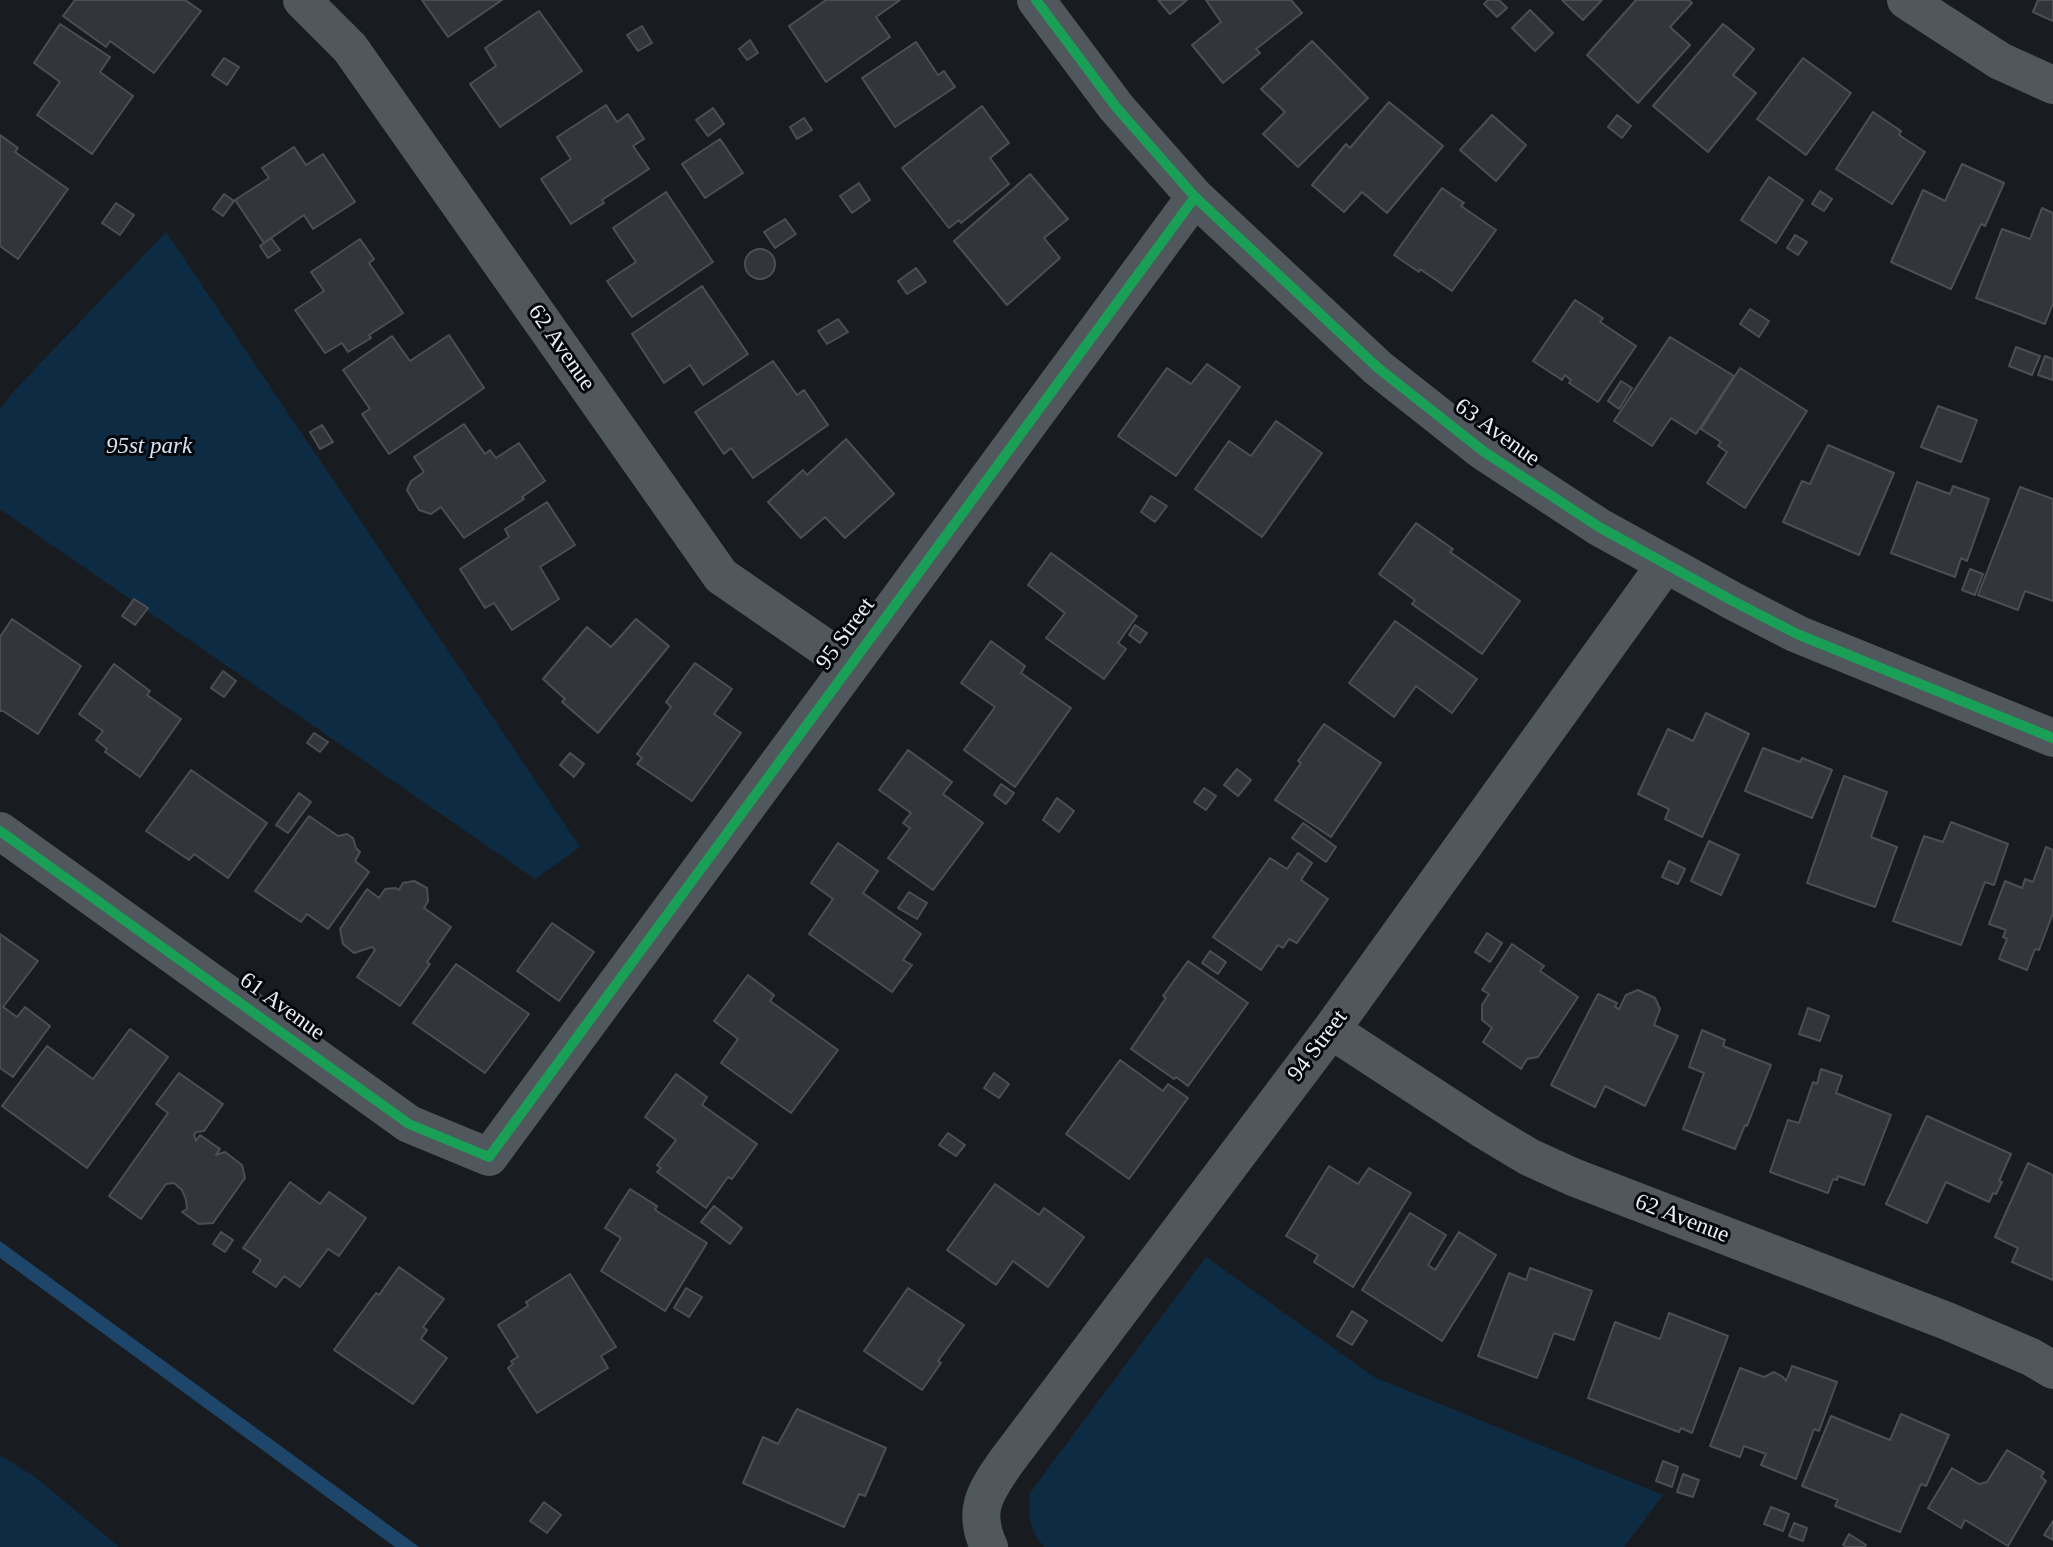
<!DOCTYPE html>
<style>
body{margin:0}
canvas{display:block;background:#181c21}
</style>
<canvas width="2053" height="1547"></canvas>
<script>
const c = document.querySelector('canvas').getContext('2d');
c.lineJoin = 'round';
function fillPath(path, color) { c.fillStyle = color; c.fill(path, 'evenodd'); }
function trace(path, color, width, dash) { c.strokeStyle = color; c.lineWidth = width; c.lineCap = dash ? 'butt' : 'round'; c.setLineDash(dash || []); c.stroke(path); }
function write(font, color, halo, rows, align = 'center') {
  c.font = font + ' Georgia,serif'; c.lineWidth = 6; c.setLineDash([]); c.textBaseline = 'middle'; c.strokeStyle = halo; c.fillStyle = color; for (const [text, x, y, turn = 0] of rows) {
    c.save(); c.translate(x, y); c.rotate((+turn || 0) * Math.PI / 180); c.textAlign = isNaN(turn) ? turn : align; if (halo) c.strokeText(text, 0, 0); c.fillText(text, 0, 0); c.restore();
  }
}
fillPath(new Path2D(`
 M166 232 580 847 535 879 0 509V409L15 390Z
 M1206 1257 1374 1377 1663 1495 1624 1547H1045C1029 1532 1028 1513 1030 1493Z
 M0 1455 35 1477 119 1547H0Z`), '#0e2b44');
fillPath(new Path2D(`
 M0 1241 419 1547H395L0 1258Z`), '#1e466b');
const building = new Path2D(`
 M75 0H185L201 11 154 73 110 41 106 47 63 16Z
 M422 0H502L448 37Z
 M826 0H900L876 17 890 37 826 82 789 26Z
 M1158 0H1187L1170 14Z
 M1206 0H1291L1302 13 1256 49 1260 53 1223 83 1192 45 1221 22Z
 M1488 0H1499L1507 8 1497 17 1484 4Z
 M1562 0H1602L1583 20Z
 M1636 0H1689L1692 3 1670 27 1690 45 1638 103 1587 55Z
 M2038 0H2053V21L2033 12Z
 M1530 10 1553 33 1535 51 1512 28Z
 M539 11 582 71 500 127 470 84 496 66 485 48Z
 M60 24 110 57 100 72 133 96 92 154 37 115 60 82 34 63Z
 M1723 24 1754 49 1733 75 1756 93 1708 152 1653 106Z
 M642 26 652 43 638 51 627 35Z
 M750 40 758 53 747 60 739 49Z
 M1312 41 1368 98 1298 167 1263 134 1285 112 1261 89Z
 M916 42 938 75 944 71 955 87 895 127 862 78Z
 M224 58 239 67 227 85 212 75Z
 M1803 58 1851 93 1806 155 1757 119Z
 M1389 102 1443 146 1387 213 1362 192 1344 212 1312 185 1346 144 1350 148Z
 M606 105 617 122 628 114 644 139 633 146 649 169 602 200 604 203 571 224 541 179 571 159 557 137Z
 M982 106 1009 143 990 158 1009 184 961 223 959 220 949 228 902 168Z
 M713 108 724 124 708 136 696 120Z
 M1873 112 1901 131 1899 135 1925 152 1892 204 1836 169Z
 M1492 115 1526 145 1496 181 1460 150Z
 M1617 115 1631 126 1622 138 1608 127Z
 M804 118 812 130 797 139 790 127Z
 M0 135 18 148 15 152 68 189 18 259 0 246Z
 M720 139 743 173 705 198 682 164Z
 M294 147 306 165 323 154 355 202 313 229 304 215 264 243 235 200 269 178 262 168Z
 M1962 164 2004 183 1985 226 1981 224 1951 289 1891 262 1923 190 1945 201Z
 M1030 174 1068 219 1044 238 1060 258 1007 305 954 241Z
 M1769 177 1803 200 1776 243 1741 220Z
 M859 183 870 200 852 213 840 196Z
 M1442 188 1464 203 1461 206 1496 230 1452 291 1420 269 1419 272 1394 255Z
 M1820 191 1832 199 1824 211 1812 204Z
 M666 192 713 262 632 317 607 281 636 262 613 228Z
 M224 194 234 201 223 216 213 209Z
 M116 203 134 215 120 235 102 223Z
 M2042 208 2053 213V303L2045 324 1976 298 2002 229 2030 239Z
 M785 219 796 234 775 248 764 232Z
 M1795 235 1807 242 1798 255 1787 248Z
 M271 238 280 250 268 258 260 246Z
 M360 239 374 259 369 263 403 313 369 335 371 338 348 352 342 343 325 353 295 310 324 291 311 272Z
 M745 264a15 15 0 1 1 30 0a15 15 0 1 1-30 0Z
 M916 268 926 282 907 294 898 281Z
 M702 286 748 354 703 385 690 365 664 383 632 334Z
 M1575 300 1603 318 1600 322 1636 346 1598 402 1569 383 1571 380 1565 375 1562 380 1533 361Z
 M1750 309 1769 321 1759 337 1740 324Z
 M838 319 848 332 827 344 818 331Z
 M449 335 484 388 389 454 362 414 370 409 343 370 392 336 410 361Z
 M1670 337 1734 376 1696 434 1671 418 1652 446 1614 421Z
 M2016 347 2040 356 2032 375 2009 366Z
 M2045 356 2053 359V380L2038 375Z
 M773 361 797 395 804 390 828 425 753 478 731 448 724 454 695 412Z
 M1207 364 1240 387 1176 476 1118 436 1167 368 1191 384Z
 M1740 368 1807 411 1745 508 1707 483 1727 452 1718 446 1721 442 1701 429Z
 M1621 381 1632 388 1619 409 1608 401Z
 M1938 406 1977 420 1961 462 1921 447Z
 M1276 421 1322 453 1262 537 1195 489 1229 441 1251 456Z
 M464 424 485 454 490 450 496 458 519 443 545 481 522 497 524 499 464 538 441 507 431 514 419 510 407 490 411 481 424 472 414 457Z
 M322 425 333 442 320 449 310 432Z
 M846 439 894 494 845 538 825 517 801 538 768 502 803 470 807 475Z
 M1828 445 1894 473 1859 555 1783 522 1802 481 1810 484Z
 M1917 482 1950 494 1953 486 1989 499 1967 561 1961 558 1955 577 1891 553Z
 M2020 487 2053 499V601L2025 591 2018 610 1978 595Z
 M1151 496 1167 506 1155 522 1141 512Z
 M547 502 575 545 540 567 559 599 512 630 494 603 485 608 460 569 509 537 505 529Z
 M1416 523 1453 549 1450 552 1520 601 1482 654 1412 604 1415 600 1379 574Z
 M1051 553 1137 616 1118 643 1126 649 1104 679 1046 638 1065 613 1028 585Z
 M1970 569 1983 574 1975 595 1962 590Z
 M134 599 148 608 135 625 122 616Z
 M12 619 81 666 38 734 3 711H0V637Z
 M636 619 669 646 598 733 562 702 565 699 543 679 587 627 611 647Z
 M1395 621 1477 679 1452 713 1416 686 1394 717 1349 683Z
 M1135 625 1147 633 1140 643 1129 635Z
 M991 641 1025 666 1021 673 1071 708 1015 787 964 750 995 707 961 683Z
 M695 663 732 689 714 714 741 733 692 801 637 764 642 758 637 754 671 707 666 702Z
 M114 664 150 691 147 695 181 719 140 777 105 752 107 749 96 740 103 731 79 714Z
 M223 671 236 681 224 697 211 688Z
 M1706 713 1749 734 1702 837 1665 819 1669 809 1638 794 1668 729 1693 741Z
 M1324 724 1381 763 1331 837 1275 800 1301 763 1298 761Z
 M314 733 328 742 320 752 307 743Z
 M1763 748 1800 762 1802 758 1832 770 1812 818 1745 791Z
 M908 750 952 782 943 794 983 823 933 890 888 858 910 828 903 823 911 813 879 790Z
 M570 753 584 764 574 777 560 765Z
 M1237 769 1251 780 1238 796 1224 785Z
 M191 770 267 823 228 878 194 854 189 860 146 831Z
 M1844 776 1887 792 1871 837 1897 847 1875 907 1807 883Z
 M1001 784 1014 793 1006 804 994 795Z
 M1204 788 1216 796 1206 810 1194 802Z
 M299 793 311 802 288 833 276 825Z
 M1057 798 1074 811 1059 832 1043 820Z
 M309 816 338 836 347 834 353 838 356 848 360 852 355 861 369 872 328 929 307 914 301 922 255 891Z
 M1951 822 2008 844 1994 885 1985 882 1961 945 1893 921 1924 836 1943 842Z
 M1303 823 1336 847 1326 862 1292 838Z
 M1709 841 1739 855 1721 895 1691 881Z
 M838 843 878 871 863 893 921 934 903 960 912 965 892 992 809 934 833 899 811 883Z
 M2046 847 2053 850V913L2039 950 2035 949 2027 970 1999 959 2007 939 2003 937 2006 930 1989 924 2005 881 2022 888 2025 879 2033 882Z
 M1298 853 1312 863 1301 880 1328 899 1297 943 1289 939 1283 948 1278 945 1261 970 1213 937 1270 858 1287 869Z
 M1669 861 1685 869 1678 884 1662 877Z
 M414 881 427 888 428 901 424 908 451 927 427 962 430 964 400 1006 357 977 375 950 372 947 354 953 343 944 340 929 367 889 379 898 385 889 396 888 399 890 403 883Z
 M909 892 927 903 917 919 898 908Z
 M552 923 594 952 559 1001 517 971Z
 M1487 933 1502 943 1490 962 1475 952Z
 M0 934 38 961 3 1007 17 1017 25 1007 50 1026 13 1077 0 1068Z
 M1512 944 1544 966 1540 971 1578 997 1538 1057 1527 1059 1521 1069 1483 1042 1492 1028 1482 1020V1005L1489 994 1482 990Z
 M1210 951 1226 962 1218 974 1202 963Z
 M1188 961 1248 1003 1188 1086 1176 1077 1174 1079 1131 1049 1166 998 1163 996Z
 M456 964 529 1014 485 1073 413 1023Z
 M748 975 774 995 770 1001 838 1050 791 1113 721 1063 738 1039 714 1021Z
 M1638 990 1655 998 1660 1009 1654 1025 1678 1036 1645 1106 1605 1086 1595 1107 1551 1085 1598 994 1617 1003 1615 1007 1619 1009 1626 995Z
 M1808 1008 1829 1016 1820 1041 1799 1034Z
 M130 1029 168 1057 87 1168 2 1106 47 1046 93 1079Z
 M1702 1030 1725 1040 1723 1046 1771 1065 1747 1126 1745 1125 1735 1149 1683 1129 1704 1073 1689 1067Z
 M1120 1060 1163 1091 1168 1084 1188 1098 1129 1179 1066 1134Z
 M1821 1069 1842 1076 1836 1093 1891 1115 1864 1185 1838 1176 1837 1180 1833 1179 1828 1193 1770 1172 1788 1120 1799 1123 1813 1082 1817 1084Z
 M179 1073 223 1104 204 1131 196 1132 194 1135 196 1141 200 1135 220 1149 216 1155 225 1152 242 1165 245 1178 213 1223 199 1224 182 1212 187 1209 186 1200 182 1190 174 1183 166 1184 141 1219 109 1196 168 1113 156 1104Z
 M994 1073 1009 1084 999 1098 984 1088Z
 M676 1074 707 1097 702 1105 757 1144 732 1179 728 1177 706 1208 657 1172 661 1168 657 1165 676 1140 645 1117Z
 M1927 1116 2011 1154 1999 1181 2002 1182 1996 1194 1993 1193 1989 1202 1946 1182 1927 1223 1886 1204Z
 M948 1133 965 1145 956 1156 939 1145Z
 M2028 1163 2053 1175V1280L2012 1262 2018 1248 1995 1237Z
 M1329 1166 1358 1184 1369 1168 1411 1193 1353 1287 1314 1262 1318 1255 1286 1236Z
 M290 1182 320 1204 329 1192 366 1218 339 1256 328 1249 300 1287 284 1276 276 1287 253 1272 261 1260 243 1248Z
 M995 1184 1039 1215 1044 1208 1084 1237 1048 1287 1013 1261 996 1285 947 1250Z
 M630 1189 657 1206 655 1210 707 1243 665 1311 601 1271 621 1238 605 1228Z
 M714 1206 742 1228 730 1244 701 1222Z
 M1410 1213 1446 1235 1428 1265 1435 1270 1459 1232 1496 1255 1442 1341 1362 1290Z
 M221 1232 233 1240 225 1252 213 1244Z
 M399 1267 444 1299 423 1327 427 1330 421 1339 447 1358 413 1404 334 1350 376 1293 379 1295Z
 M1530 1268 1592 1291 1574 1340 1554 1333 1537 1378 1478 1356 1509 1273 1526 1280Z
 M570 1274 616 1347 601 1356 608 1368 537 1413 508 1368 513 1364 511 1361 518 1357 498 1325 528 1306 526 1302Z
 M686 1288 702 1297 689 1317 674 1308Z
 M908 1288 964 1325 938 1361 941 1363 922 1390 864 1351Z
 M1352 1311 1367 1321 1352 1345 1337 1336Z
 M1669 1313 1728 1336 1692 1433 1681 1428 1679 1432 1588 1398 1615 1322 1660 1339Z
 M1792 1366 1837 1382 1819 1431 1814 1429 1796 1479 1761 1465 1766 1454 1744 1446 1740 1457 1710 1446 1740 1368 1764 1377 1774 1372 1783 1377 1786 1381Z
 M797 1409 886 1448 865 1496 859 1494 844 1527 743 1483 763 1437 778 1444Z
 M1901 1414 1949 1435 1926 1486 1921 1484 1900 1532 1835 1506 1838 1500 1802 1486 1831 1416 1890 1440Z
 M2007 1450 2044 1472 2041 1477 2046 1481 2008 1546 1965 1520 1961 1528 1928 1508 1952 1468 1979 1484 1987 1482Z
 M1663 1461 1678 1467 1672 1487 1656 1481Z
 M1683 1474 1699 1480 1693 1497 1677 1492Z
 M544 1502 561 1515 547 1533 530 1521Z
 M1771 1507 1789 1514 1783 1531 1764 1524Z
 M2053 1521V1540L2044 1535Z
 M1794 1523 1807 1528 1803 1541 1789 1536Z
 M1849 1534 1866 1545 1864 1547H1847L1843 1545Z`);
fillPath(building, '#323539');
trace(building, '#4b4f53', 2);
trace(new Path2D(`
 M302 0 350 48 721 576 850 665
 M1036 0 1116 107 1195 197 1378 368 1483 451 1599 527 1733 601 1797 634 2053 738
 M1906 0 2000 61 2053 85
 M0 831 409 1124 489 1157 1195 197
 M1331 1030 1484 1130 1529 1157 1573 1177 1947 1321 2031 1357 2053 1370
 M989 1547C972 1511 985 1492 1006 1462L1331 1030 1665 565`), '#50575d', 38);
trace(new Path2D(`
 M1036 0 1116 107 1195 197 1378 368 1483 451 1599 527 1733 601 1797 634 2053 738
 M0 831 409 1124 489 1157 1195 197`), '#1a9f57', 10);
write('23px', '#ebf1f7', '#04070a', [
 ["62 Avenue",561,348,55],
 ["63 Avenue",1497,433,36],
 ["95 Street",846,634,-54],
 ["61 Avenue",282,1007,36],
 ["94 Street",1318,1046,-53],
 ["62 Avenue",1682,1219,21]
]);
write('italic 23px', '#d7e4f2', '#04070a', [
 ["95st park",149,447]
]);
</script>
